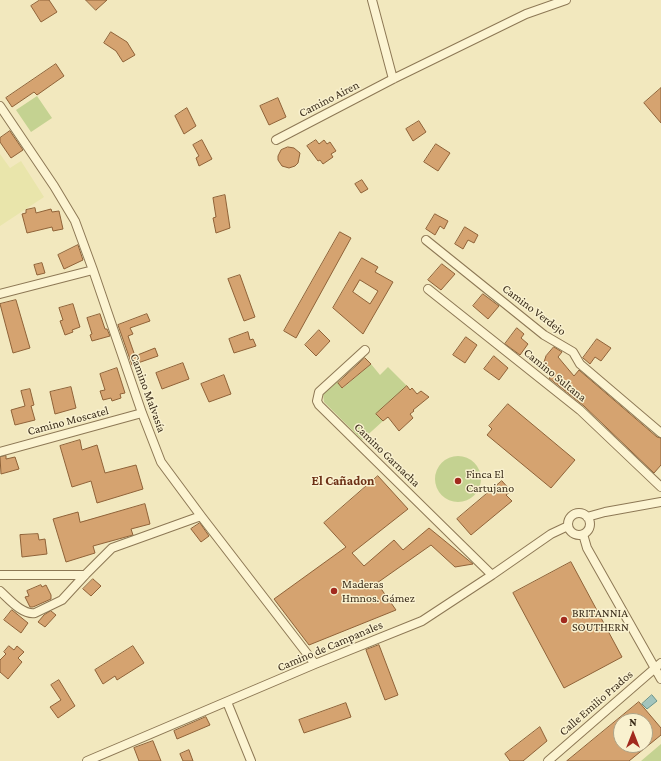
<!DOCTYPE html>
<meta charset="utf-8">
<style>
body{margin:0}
#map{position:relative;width:661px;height:761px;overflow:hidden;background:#f2e8be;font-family:"Crimson Pro",serif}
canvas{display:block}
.north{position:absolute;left:613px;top:713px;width:40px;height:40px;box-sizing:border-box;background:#f9f1cf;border:1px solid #ada387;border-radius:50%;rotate:0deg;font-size:11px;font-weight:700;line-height:16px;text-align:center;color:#3b2d1b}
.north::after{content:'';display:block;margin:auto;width:14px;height:18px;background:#a22a1e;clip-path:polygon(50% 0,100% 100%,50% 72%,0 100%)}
</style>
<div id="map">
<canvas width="661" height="761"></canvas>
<div class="north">N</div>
</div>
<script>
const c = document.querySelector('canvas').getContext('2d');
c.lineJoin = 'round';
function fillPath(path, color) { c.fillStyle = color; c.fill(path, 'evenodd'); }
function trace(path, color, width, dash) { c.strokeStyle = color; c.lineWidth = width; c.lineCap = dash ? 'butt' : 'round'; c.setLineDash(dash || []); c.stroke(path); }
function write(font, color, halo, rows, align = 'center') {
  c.font = font + ' "Crimson Pro",serif'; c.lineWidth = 3; c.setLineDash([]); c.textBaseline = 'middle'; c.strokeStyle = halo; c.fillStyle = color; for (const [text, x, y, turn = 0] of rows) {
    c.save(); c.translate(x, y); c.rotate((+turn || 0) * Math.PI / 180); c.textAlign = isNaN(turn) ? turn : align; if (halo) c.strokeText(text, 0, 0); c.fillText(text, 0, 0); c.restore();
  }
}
fillPath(new Path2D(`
 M0 154 10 168 21 161 44 197 0 226Z`), '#e9e5ab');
fillPath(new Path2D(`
 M37 96 52 118 31 132 16 110Z
 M371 364 380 375 388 367 407 386 376 414 383 421 362 440 324 402 323 394 337 381 343 388Z
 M435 479a23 23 0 1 1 46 0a23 23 0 1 1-46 0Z
 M661 744V761H641Z`), '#c4d291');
const water = new Path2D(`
 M652 695 657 701 647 709 642 704Z`);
fillPath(water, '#a2c4bd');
trace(water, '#68938c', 1);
const building = new Path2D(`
 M40 0H49L57 12 41 22 31 6Z
 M86 0H107L96 10Z
 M111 32 127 42 135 55 123 62 116 51 104 43Z
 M56 64 64 76 37 95 34 92 12 107 6 98Z
 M661 88V123L644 103Z
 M278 98 286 117 269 125 260 106Z
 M187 108 196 126 184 134 175 116Z
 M419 121 426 132 413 141 406 129Z
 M10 131 23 150 11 158 0 142V138Z
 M202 140 212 159 199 166 196 158 199 156 193 145Z
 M316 140 319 144 324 140 327 144 330 142 336 151 331 154 333 157 323 164 320 160 318 161 307 146Z
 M436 144 450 153 438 171 424 162Z
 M288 147 294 148 300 153 298 163 295 166 289 168 282 166 278 160V156L281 150Z
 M362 180 368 189 361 193 355 184Z
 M225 195 230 228 216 233 213 218 216 217 213 198Z
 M35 208 36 213 51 209 52 212 59 211 63 229 53 231 52 227 27 233 22 214 26 213V210Z
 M435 214 448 221 444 229 440 226 435 235 426 229Z
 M465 227 478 235 474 243 468 240 463 249 455 244Z
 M340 232 351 238 296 338 284 331Z
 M78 245 83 260 64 269 58 255Z
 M362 258 378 267 375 272 393 282 363 334 333 308ZM360 280 378 291 370 304 353 292Z
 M42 263 45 273 37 275 34 265Z
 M442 264 455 274 441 290 428 280Z
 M240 275 255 317 244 321 228 279Z
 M483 294 499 306 488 319 473 306Z
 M16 300 30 348 13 353 0 304Z
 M73 304 80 327 72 330 73 332 65 335 60 321 63 320 59 308Z
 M100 314 105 329H107L110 336 92 341 90 335 92 334 87 318Z
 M147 314 150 321 130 328 133 334 128 336 135 356 155 348 158 356 132 365 118 325Z
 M517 328 524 334 521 338 528 344 520 355 505 344Z
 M319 330 330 341 316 356 305 345Z
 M248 332 250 340 253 339 256 346 234 353 229 339Z
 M466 337 477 345 465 363 453 355Z
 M597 339 611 348 601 361 595 357 590 364 583 358Z
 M554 347 562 352 558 357 574 376 579 370 657 437 661 438V465L654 473 584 406 549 378 553 375 546 369 548 366 544 362 546 356Z
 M494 356 508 368 499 380 484 369Z
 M365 358 371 364 342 388 338 383Z
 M183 363 189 379 162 389 156 373Z
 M117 368 125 393 120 394 121 398 112 401 111 398 103 400 100 391 105 390 100 374Z
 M224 375 231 394 209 402 201 384Z
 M407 386 410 390 412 388 417 394 421 391 429 397 413 410 414 411 410 414 413 418 399 431 388 417 383 421 376 414Z
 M71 387 76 408 55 414 50 392Z
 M30 389 34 405 31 406 35 420 15 425 11 410 25 406 21 391Z
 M508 404 575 460 551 488 487 435 492 429 489 426Z
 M80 440 82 450 97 445 105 473 136 465 143 489 97 503 91 481 72 487 60 446Z
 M6 456V459L15 457 19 469 1 474 0 457Z
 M378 476 408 509 352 553 364 566 394 540 403 550 429 528 473 564 455 567 431 545 377 583 396 610 309 645 274 599 346 547 324 523Z
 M502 481 511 491 506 495 512 501 471 535 457 519Z
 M145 504 150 524 131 529 133 535 93 546 95 553 66 562 53 519 78 512 80 522Z
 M200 523 209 536 201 542 191 529Z
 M38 534 39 540 45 539 47 554 22 557 20 535Z
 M571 562 622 657 564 688 513 593Z
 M93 579 101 586 91 596 83 589Z
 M41 585 42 587 46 585 51 595V599L33 607H30L25 597 29 596 27 591Z
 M12 610 28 623 21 633 4 620Z
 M51 611 56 615 45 627 38 622 44 615Z
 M379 645 398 695 385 700 366 650Z
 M9 646 14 650 17 646 24 652 18 658 22 662 8 679 0 672V660L6 654 4 652Z
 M133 646 144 663 117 680 115 676 103 684 95 670Z
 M59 680 75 706 58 718 50 707 61 700 51 685Z
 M639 702 661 728V735L629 761H567ZM621 721H645V745H621Z
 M346 703 351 717 304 733 299 720Z
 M206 717 210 725 177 739 174 731Z
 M540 727 547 741 523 761H510L505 754Z
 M153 741 161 761H139L134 748Z
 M189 750 193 761H183L180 754Z`);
fillPath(building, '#d5a370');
trace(building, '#8f6238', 1);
const street = new Path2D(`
 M372 0 393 79
 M0 106 54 186 75 221 93 270 142 413 161 462 201 516 315 664
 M276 140 393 79 526 14 566 0
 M426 240 544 335 573 352 580 364 661 433
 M428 289 580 410 661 487
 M0 294 93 270
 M365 350 319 392 317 401 319 405 492 575
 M0 452 142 413
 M568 524a11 11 0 1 1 22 0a11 11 0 1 1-22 0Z
 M587 517 605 512 661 502
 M583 534 587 548 661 679
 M0 575H85
 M0 591C9 599 22 615 35 613L62 600 85 575 112 548 201 516
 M227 702 251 761
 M87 761 315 664 422 621 492 575 551 534 568 526
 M548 761 661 663`);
trace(street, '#8d7855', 10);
trace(street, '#fcf4d2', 8);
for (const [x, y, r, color] of [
 [458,481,4,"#a22a1e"],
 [334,591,4,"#a22a1e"],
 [564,620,4,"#a22a1e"]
]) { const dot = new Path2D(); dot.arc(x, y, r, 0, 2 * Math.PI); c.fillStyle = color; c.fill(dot); trace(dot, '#f9f1cf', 1.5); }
write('12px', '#3b2d1b', '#f9f1cf', [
 ["Camino Airen",329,99,-27],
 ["Camino Verdejo",534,310,37],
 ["Camino Sultana",555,375,39],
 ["Camino Malvasía",148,393,70],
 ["Camino Moscatel",68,421,-15],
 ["Camino Garnacha",387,455,44],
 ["Camino de Campanales",330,646,-23],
 ["Calle Emilio Prados",596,703,-41]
]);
write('12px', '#3b2d1b', '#f9f1cf', [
 ["Finca El",466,474],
 ["Cartujano",466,488],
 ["Maderas",342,584],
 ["Hmnos. Gámez",342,598],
 ["BRITANNIA",572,613],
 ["SOUTHERN",572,627]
], 'left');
write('bold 13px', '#6c3016', '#f9f1cf', [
 ["El Cañadon",343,481]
]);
</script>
